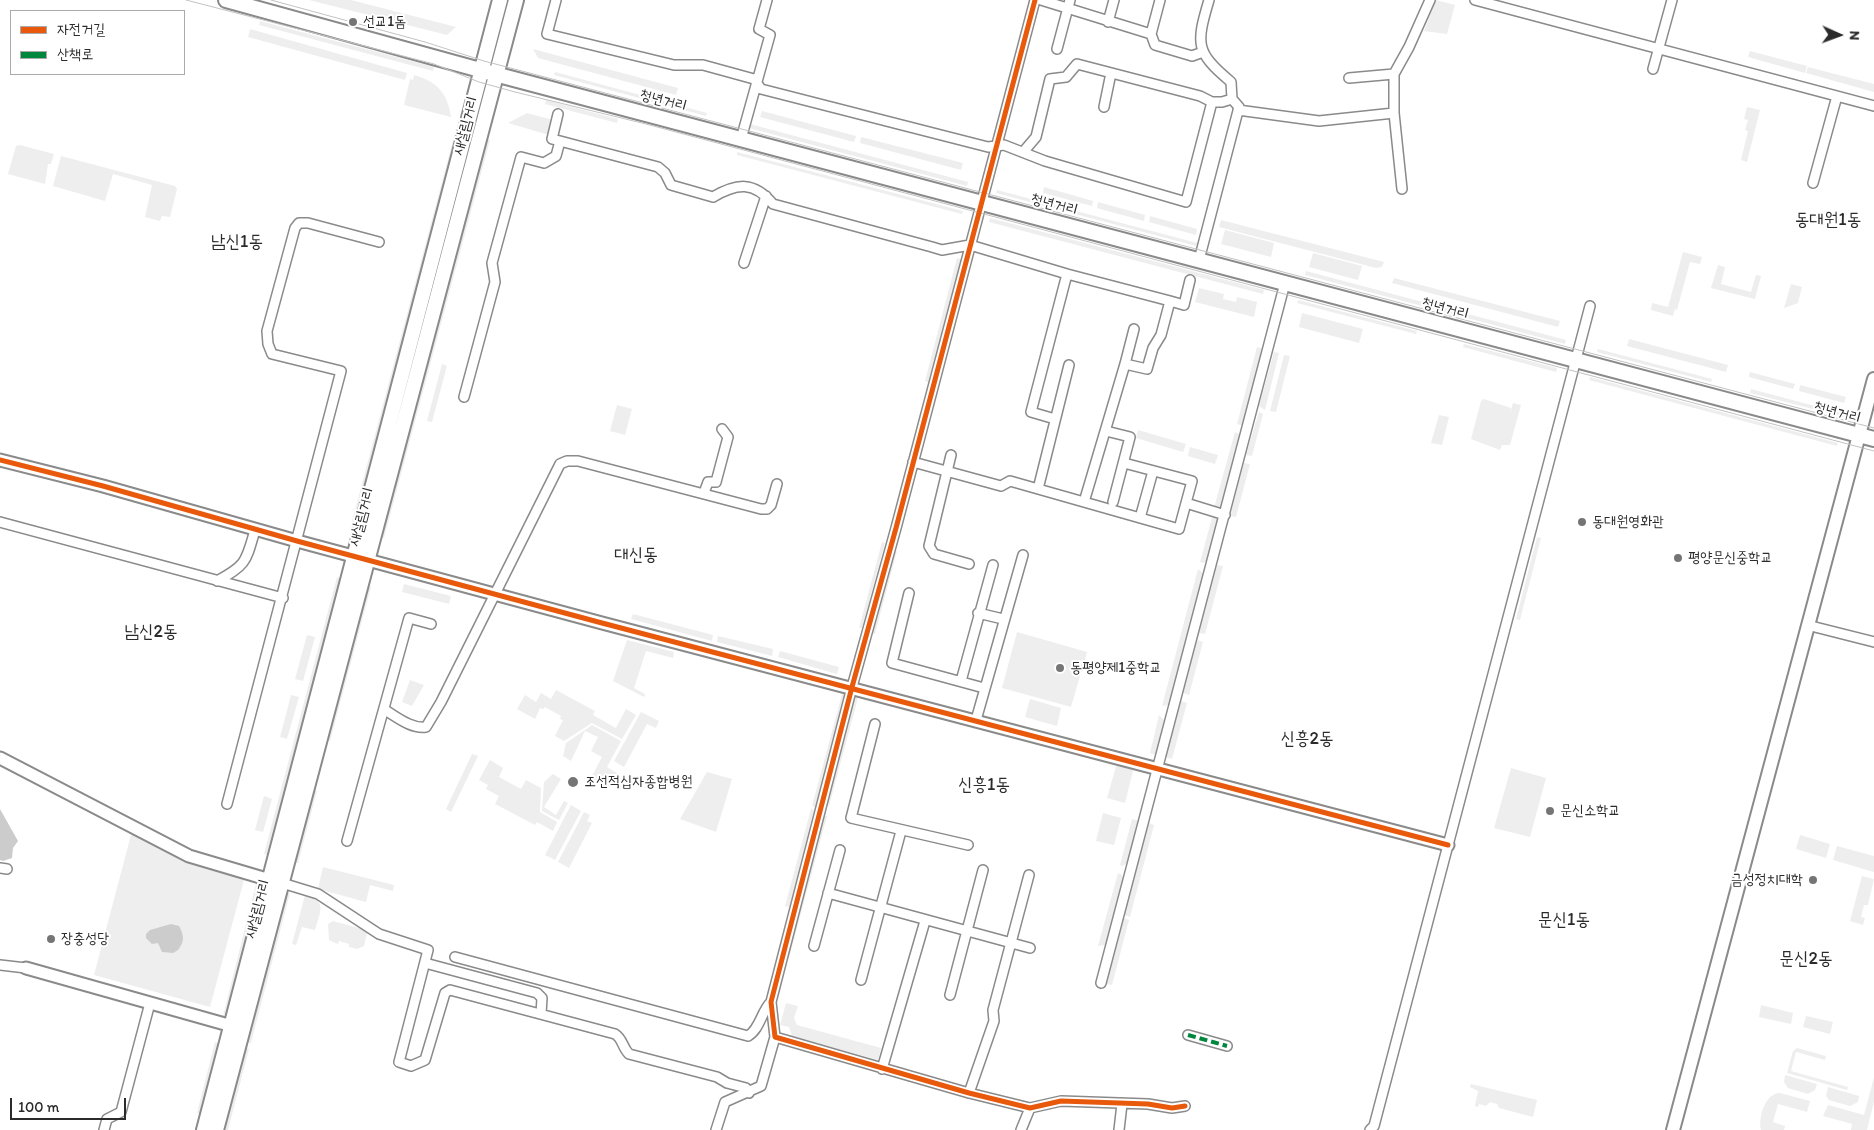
<!DOCTYPE html>
<meta charset="utf-8">
<style>
body{margin:0}
#map{position:relative;width:1874px;height:1130px;overflow:hidden;background:#fff;font-family:Itim,"Poor Story",sans-serif}
canvas{display:block}
.legend{position:absolute;left:10px;top:10px;width:175px;height:65px;box-sizing:border-box;background:#fff;border:1px solid #aaa;margin:0;padding:6px 9px;list-style:none;font-size:15px;color:#2b2b2b}
.legend li{display:flex;align-items:center;gap:10px;height:25px}
.legend b{width:25px;border:1px solid #aaa}
.north{position:absolute;left:1814px;top:10px;width:50px;height:50px;-webkit-text-stroke:4px #fff;paint-order:stroke;rotate:92deg;font-size:14px;font-weight:700;line-height:20px;text-align:center;color:#2b2b2b}
.north::after{content:'';display:block;margin:auto;width:18px;height:22px;background:#2b2b2b;clip-path:polygon(50% 0,100% 100%,50% 72%,0 100%)}
.scale{position:absolute;left:10px;top:1098px;width:116px;height:22px;box-sizing:border-box;border:2px solid #2b2b2b;border-top:0;padding-left:6px;font-size:15px;line-height:18px;white-space:nowrap;color:#2b2b2b;-webkit-text-stroke:4px #fff;paint-order:stroke}
</style>
<div id="map">
<canvas width="1874" height="1130"></canvas>
<ul class="legend">
<li><b style="height:6px;background:#e8590c"></b>자전거길</li>
<li><b style="height:6px;background:#00873e"></b>산책로</li>
</ul>
<div class="north">N</div>
<div class="scale">100 m</div>
</div>
<script>
const c = document.querySelector('canvas').getContext('2d');
c.lineJoin = 'round';
function fillPath(path, color) { c.fillStyle = color; c.fill(path, 'evenodd'); }
function trace(path, color, width, dash) { c.strokeStyle = color; c.lineWidth = width; c.lineCap = dash ? 'butt' : 'round'; c.setLineDash(dash || []); c.stroke(path); }
function write(font, color, halo, rows, align = 'center') {
  c.font = font + ' Itim,"Poor Story",sans-serif'; c.lineWidth = 4; c.setLineDash([]); c.textBaseline = 'middle'; c.strokeStyle = halo; c.fillStyle = color; for (const [text, x, y, turn = 0] of rows) {
    c.save(); c.translate(x, y); c.rotate((+turn || 0) * Math.PI / 180); c.textAlign = isNaN(turn) ? turn : align; if (halo) c.strokeText(text, 0, 0); c.fillText(text, 0, 0); c.restore();
  }
}
fillPath(new Path2D(`
 M309 0H351L456 27 447 35Z
 M1436 0 1455 5 1447 34 1424 31Z
 M260 21 434 67 433 71 259 25Z
 M250 29 407 73 405 80 248 37Z
 M533 49 678 88 676 95 538 58Z
 M1750 51 1807 66 1805 73 1748 57Z
 M1808 67 1874 84V92L1806 73Z
 M555 72 707 113 706 116 554 75Z
 M414 75C436 81 448 93 451 117L404 105 410 79 413 80Z
 M546 100 618 119 617 123 545 104Z
 M1747 107 1760 110 1747 162 1741 160 1748 131 1745 130 1748 120 1744 119Z
 M762 111 856 136 854 142 760 117Z
 M527 113 553 120 549 135 508 123Z
 M746 123 968 182 967 186 745 127Z
 M456 129 462 131 356 531 350 529Z
 M861 137 963 163 961 170 860 143Z
 M486 139 490 140 384 538 380 537Z
 M20 145 54 154 51 164H48L45 184 8 174 16 146Z
 M737 152 963 211 962 214 737 155Z
 M61 156 175 186 177 189 170 217 162 216 160 221 145 217 152 185 113 174 105 201 53 186Z
 M1044 187 1093 201 1092 206 1043 193Z
 M997 190 1197 243 1196 246 996 193Z
 M1098 202 1145 215 1144 221 1097 208Z
 M1150 216 1197 229 1196 235 1149 222Z
 M990 218 1264 290 1263 294 989 222Z
 M1221 220 1384 262 1382 267 1376 268 1219 227Z
 M1225 230 1274 243 1271 257 1221 244Z
 M1683 252 1702 257 1700 264 1690 262 1677 310 1675 309 1673 316 1651 310 1652 303 1668 307Z
 M1313 253 1362 266 1358 280 1309 267Z
 M957 258 961 259 928 382 925 381Z
 M1718 265 1725 267 1721 284 1751 292 1756 275 1761 276 1755 299 1711 288Z
 M1306 271 1566 340 1565 344 1305 275Z
 M1394 278 1560 321 1558 327 1392 283Z
 M1791 284 1802 287 1798 303 1784 308Z
 M1199 288 1224 294 1223 299 1236 302 1237 297 1257 302 1254 317 1195 302Z
 M1298 300 1417 331 1416 334 1297 303Z
 M1302 313 1363 329 1359 343 1299 327Z
 M1629 339 1728 365 1726 372 1627 346Z
 M1464 344 1557 368 1556 372 1463 347Z
 M1257 347 1263 349 1244 424 1241 425 1237 424Z
 M1598 349 1712 379 1711 382 1597 352Z
 M1274 352 1279 353 1265 410 1259 406Z
 M1284 355 1290 356 1276 412 1270 411Z
 M442 364 447 366 432 422 427 421Z
 M1750 372 1795 384 1793 389 1749 377Z
 M1590 377 1838 443 1837 446 1589 380Z
 M1800 385 1846 397 1844 403 1799 391Z
 M1751 389 1845 414 1844 417 1750 393Z
 M1484 399 1511 408 1509 416 1513 403 1521 405 1510 445H1502L1500 450 1471 439 1481 401Z
 M617 405 632 409 625 435 610 431Z
 M1259 412 1263 414 1252 456 1246 455Z
 M1439 415 1449 417 1442 445 1431 443Z
 M1138 430 1186 444 1183 452 1136 438Z
 M1235 432 1241 435 1221 510 1214 508Z
 M1190 447 1218 455 1215 464 1188 456Z
 M1244 463 1250 464 1236 517 1230 516Z
 M1213 514 1219 516 1208 560 1203 563 1200 562Z
 M1537 537 1541 538 1520 620 1516 619Z
 M882 542 885 543 862 628H859Z
 M894 550 897 551 875 634 872 633Z
 M1217 565 1223 566 1205 634 1199 633Z
 M1198 569 1204 574 1169 705 1162 706Z
 M337 577 343 579 270 856 264 854Z
 M404 584 451 596 449 604 402 592Z
 M367 585 371 587 330 741 326 739Z
 M633 614 713 635 712 641 631 619Z
 M1017 632 1087 652 1071 707 1002 688Z
 M307 635 315 637 303 681 295 679Z
 M718 636 773 649 772 656 717 642Z
 M627 640 674 652 673 658 646 651 634 688 645 694 644 697 613 681Z
 M1197 640 1203 642 1189 695 1183 693Z
 M780 651 839 667 837 674 778 657Z
 M410 680 424 685 412 706 402 702Z
 M556 690 595 711 593 715 616 728 626 709 636 715 622 739 592 723 564 741 555 736 563 720 560 719 561 716 545 707 543 709 540 708 535 719 517 709 525 695 536 702 541 693 551 699Z
 M842 694 845 695 815 807 812 806Z
 M291 695 299 697 287 739 280 737Z
 M855 697 858 698 829 806 827 805Z
 M1030 699 1061 708 1057 726 1025 717Z
 M1181 701 1187 703 1172 759 1166 757Z
 M641 712 659 721 656 728 647 724 624 767 614 761Z
 M1159 715 1165 721 1156 755 1150 753Z
 M592 725 621 741 607 767 617 773 609 788 591 778 602 757 591 751 598 737 585 731 571 761 563 756 566 743Z
 M472 754 478 756 451 812 446 809Z
 M490 760 503 768 499 777 521 789 526 780 541 788 540 812 557 822 553 831 537 822 535 825 495 804 499 796 486 789 488 785 479 780Z
 M1117 763 1134 767 1125 803 1107 798Z
 M1511 768 1546 778 1530 837 1494 828Z
 M707 772 732 779 716 832 680 819Z
 M553 774 561 779 544 807 556 815 564 801 568 803 559 820 542 811 544 782Z
 M313 789 317 791 298 863 293 862Z
 M264 796 272 799 263 832 255 830Z
 M571 805 581 811 555 860 545 855Z
 M811 809 814 810 789 907 785 906Z
 M584 812 590 815 587 821 592 823 569 868 558 862Z
 M1103 813 1121 818 1114 845 1096 841Z
 M824 816H827L789 958H786Z
 M1132 819 1139 821 1128 863 1122 866 1120 865Z
 M1149 823 1154 825 1130 917 1124 915Z
 M132 831 190 862 244 880 210 1007 94 975Z
 M1800 835 1830 844 1826 858 1796 849Z
 M1837 846 1874 856V872L1833 860Z
 M323 867 394 885 393 891 370 885 366 902 318 889Z
 M1118 873 1122 875 1123 880 1106 945 1098 946Z
 M1862 876 1874 879 1868 905H1864L1861 917 1865 918 1863 925 1850 921Z
 M256 884 262 886 228 1013 223 1016Z
 M289 893H290L251 1043 246 1042 285 895Z
 M305 895C328 901 320 912 315 930L302 927 296 945 292 944Z
 M1124 918 1129 920 1112 985 1106 984Z
 M333 921 366 930 367 933 364 946 357 949 349 947V944L339 941 338 944 329 940 328 924Z
 M786 1003 798 1006 794 1018 797 1025 881 1048 878 1060 792 1036 789 1027 780 1025Z
 M1761 1005 1793 1013 1791 1024 1759 1017Z
 M1806 1016 1833 1022 1830 1034 1803 1027Z
 M215 1042 220 1044 202 1114 197 1113Z
 M245 1048 249 1049 228 1130H223Z
 M1797 1048 1826 1056 1825 1060 1796 1052 1791 1071 1848 1087 1847 1090 1787 1073 1793 1051Z
 M1785 1075 1817 1084 1815 1090 1808 1094 1788 1088 1784 1082Z
 M1874 1077V1102L1867 1130H1851L1852 1124 1823 1116 1828 1105 1864 1115Z
 M1471 1084 1537 1100 1533 1117 1499 1108 1497 1104 1490 1102 1486 1106 1479 1104 1478 1107 1475 1106 1478 1091 1470 1087Z
 M1828 1087 1859 1096 1858 1102 1850 1106 1829 1100 1826 1096Z
 M1780 1093 1810 1101 1807 1112 1778 1104 1773 1122 1785 1126 1784 1130H1761C1758 1118 1765 1093 1780 1093Z`), '#eee');
fillPath(new Path2D(`
 M0 809 18 841 13 848 12 858 3 861 0 860Z
 M171 924 179 926C184 935 185 941 178 950L173 953 162 952 158 943 152 944 146 938V934L150 930Z`), '#ccc');
const minor = new Path2D(`
 M556 0 547 34 674 65H703L754 79 761 89 988 147 1004 145 1045 161 1186 202 1212 102 1200 96 1077 64 1066 77 1050 79 1036 137 1024 151
 M1035 0 896 528 852 687 771 1002 775 1037 969 1093 1030 1108 1061 1101 1148 1104 1172 1108 1185 1106
 M1041 0 1151 34
 M1160 0 1151 34 1155 45 1192 56 1203 52
 M1209 0C1196 44 1195 52 1231 82L1232 99 1222 102H1212
 M1475 0 1874 106
 M1108 22 1114 0
 M1057 49 1070 0
 M1653 69 1672 0
 M1394 74V113L1402 189
 M1349 78 1394 74 1409 47 1430 0
 M1104 107 1111 73
 M1238 110 1319 121 1394 113
 M558 114 552 139 560 141
 M741 139 770 35 759 29 767 0
 M1813 183 1837 96
 M1199 260 1239 107 1232 99
 M744 263 766 196
 M1067 274 1170 301
 M1125 364 1147 369 1153 348 1161 335 1170 301 1184 305 1190 280
 M464 397 495 282 492 263 521 157 544 163 556 156 560 141 658 167 665 173 671 185 713 197C737 183 754 181 773 204L932 247 942 250 970 245 1067 274 1031 412 1055 419
 M1106 431 1130 437 1113 502
 M951 455 929 546 934 554 969 564
 M913 462 1001 486 1010 481 1179 529 1186 503 1225 515
 M1124 463 1192 481 1186 503
 M1038 489 1069 365
 M704 493 708 482H716L728 437 722 429
 M1084 502 1125 364 1134 329
 M1140 518 1153 471
 M0 522 283 598
 M217 581C247 565 246 561 255 530
 M909 593 892 663 984 688
 M978 613 1003 619
 M1807 625 1874 642
 M961 681 993 565
 M385 710C397 717 411 729 426 727L441 702 560 464 567 461H578L761 509H767L771 505 777 484
 M976 720 1023 555
 M875 724 851 818 968 845
 M227 804 341 371 272 354 268 344 267 331 295 228 299 223H308L379 242
 M347 841 409 618 431 624
 M0 868 7 869
 M282 883 318 894 379 934 428 950 399 1062 411 1066 425 1060 445 993 450 990 615 1034C623 1039 622 1047 629 1054L717 1077 727 1083 746 1088 749 1093
 M828 893 1030 948
 M814 946 840 850
 M455 957 748 1036C760 1029 761 1012 771 1002
 M425 963 537 993 542 998 541 1014
 M0 965 26 968
 M861 980 901 831
 M1101 983 1285 283
 M950 995 983 870
 M1188 1035 1227 1046
 M882 1069 925 921
 M969 1093 994 1021 993 1010 1029 875
 M104 1130 107 1119 121 1112 150 1003
 M716 1130 725 1102 761 1086 775 1037
 M1021 1130 1030 1108
 M1119 1130 1122 1104
 M1370 1130 1374 1126 1590 306`);
const tertiary = new Path2D(`
 M0 460 103 486 297 541 602 623 1448 845
 M0 758 189 856 270 880
 M26 968 232 1026`);
const secondary = new Path2D(`
 M1673 1130 1874 379`);
const primary = new Path2D(`
 M226 0 491 73 1874 439
 M204 1130 500 0
 M216 1130 516 0`);
trace(minor, '#8a8a8a', 12);
trace(tertiary, '#8a8a8a', 15);
trace(secondary, '#8a8a8a', 16);
trace(primary, '#8a8a8a', 18);
trace(minor, '#fff', 9);
trace(tertiary, '#fff', 11);
trace(secondary, '#fff', 12);
trace(primary, '#fff', 14);
trace(new Path2D(`
 M186 0 434 64 479 82 515 92 646 124 1874 451
 M271 0 425 42 484 61 1874 428`), '#c2c2c2', 1);
trace(new Path2D(`
 M1188 1035 1227 1046`), '#00873e', 4, [8, 4]);
trace(new Path2D(`
 M1035 0 896 528 852 687 771 1002 775 1037 969 1093 1030 1108 1061 1101 1148 1104 1172 1108 1185 1106
 M0 460 103 486 297 541 602 623 1448 845`), '#e8590c', 5);
for (const [x, y, r, color] of [
 [353,22,5,"#757575"],
 [1582,522,5,"#757575"],
 [1678,558,5,"#757575"],
 [1060,668,5,"#757575"],
 [573,782,6,"#757575"],
 [1550,811,5,"#757575"],
 [1813,880,5,"#757575"],
 [51,939,5,"#757575"]
]) { const dot = new Path2D(); dot.arc(x, y, r, 0, 2 * Math.PI); c.fillStyle = color; c.fill(dot); trace(dot, '#fff', 2); }
write('15px', '#2b2b2b', '#fff', [
 ["선교1돔",363,22],
 ["동대원영화관",1592,522],
 ["평양문신중학교",1688,558],
 ["동평양제1중학교",1070,668],
 ["조선적십자종합병원",584,782],
 ["문신소학교",1560,811],
 ["금성정치대학",1803,880,"right"],
 ["장충성당",61,939]
], 'left');
write('15px', '#2b2b2b', '#fff', [
 ["청년거리",663,101,15],
 ["새살림거리",466,126,-75],
 ["청년거리",1054,205,15],
 ["청년거리",1445,309,15],
 ["청년거리",1837,413,15],
 ["새살림거리",362,517,-75],
 ["새살림거리",258,909,-75]
]);
write('18px', '#2b2b2b', '#fff', [
 ["동대원1동",1828,220],
 ["남신1동",237,242],
 ["대신동",636,555],
 ["남신2동",151,632],
 ["신흥2동",1307,739],
 ["신흥1동",984,785],
 ["문신1동",1564,920],
 ["문신2동",1806,959]
]);
</script>
